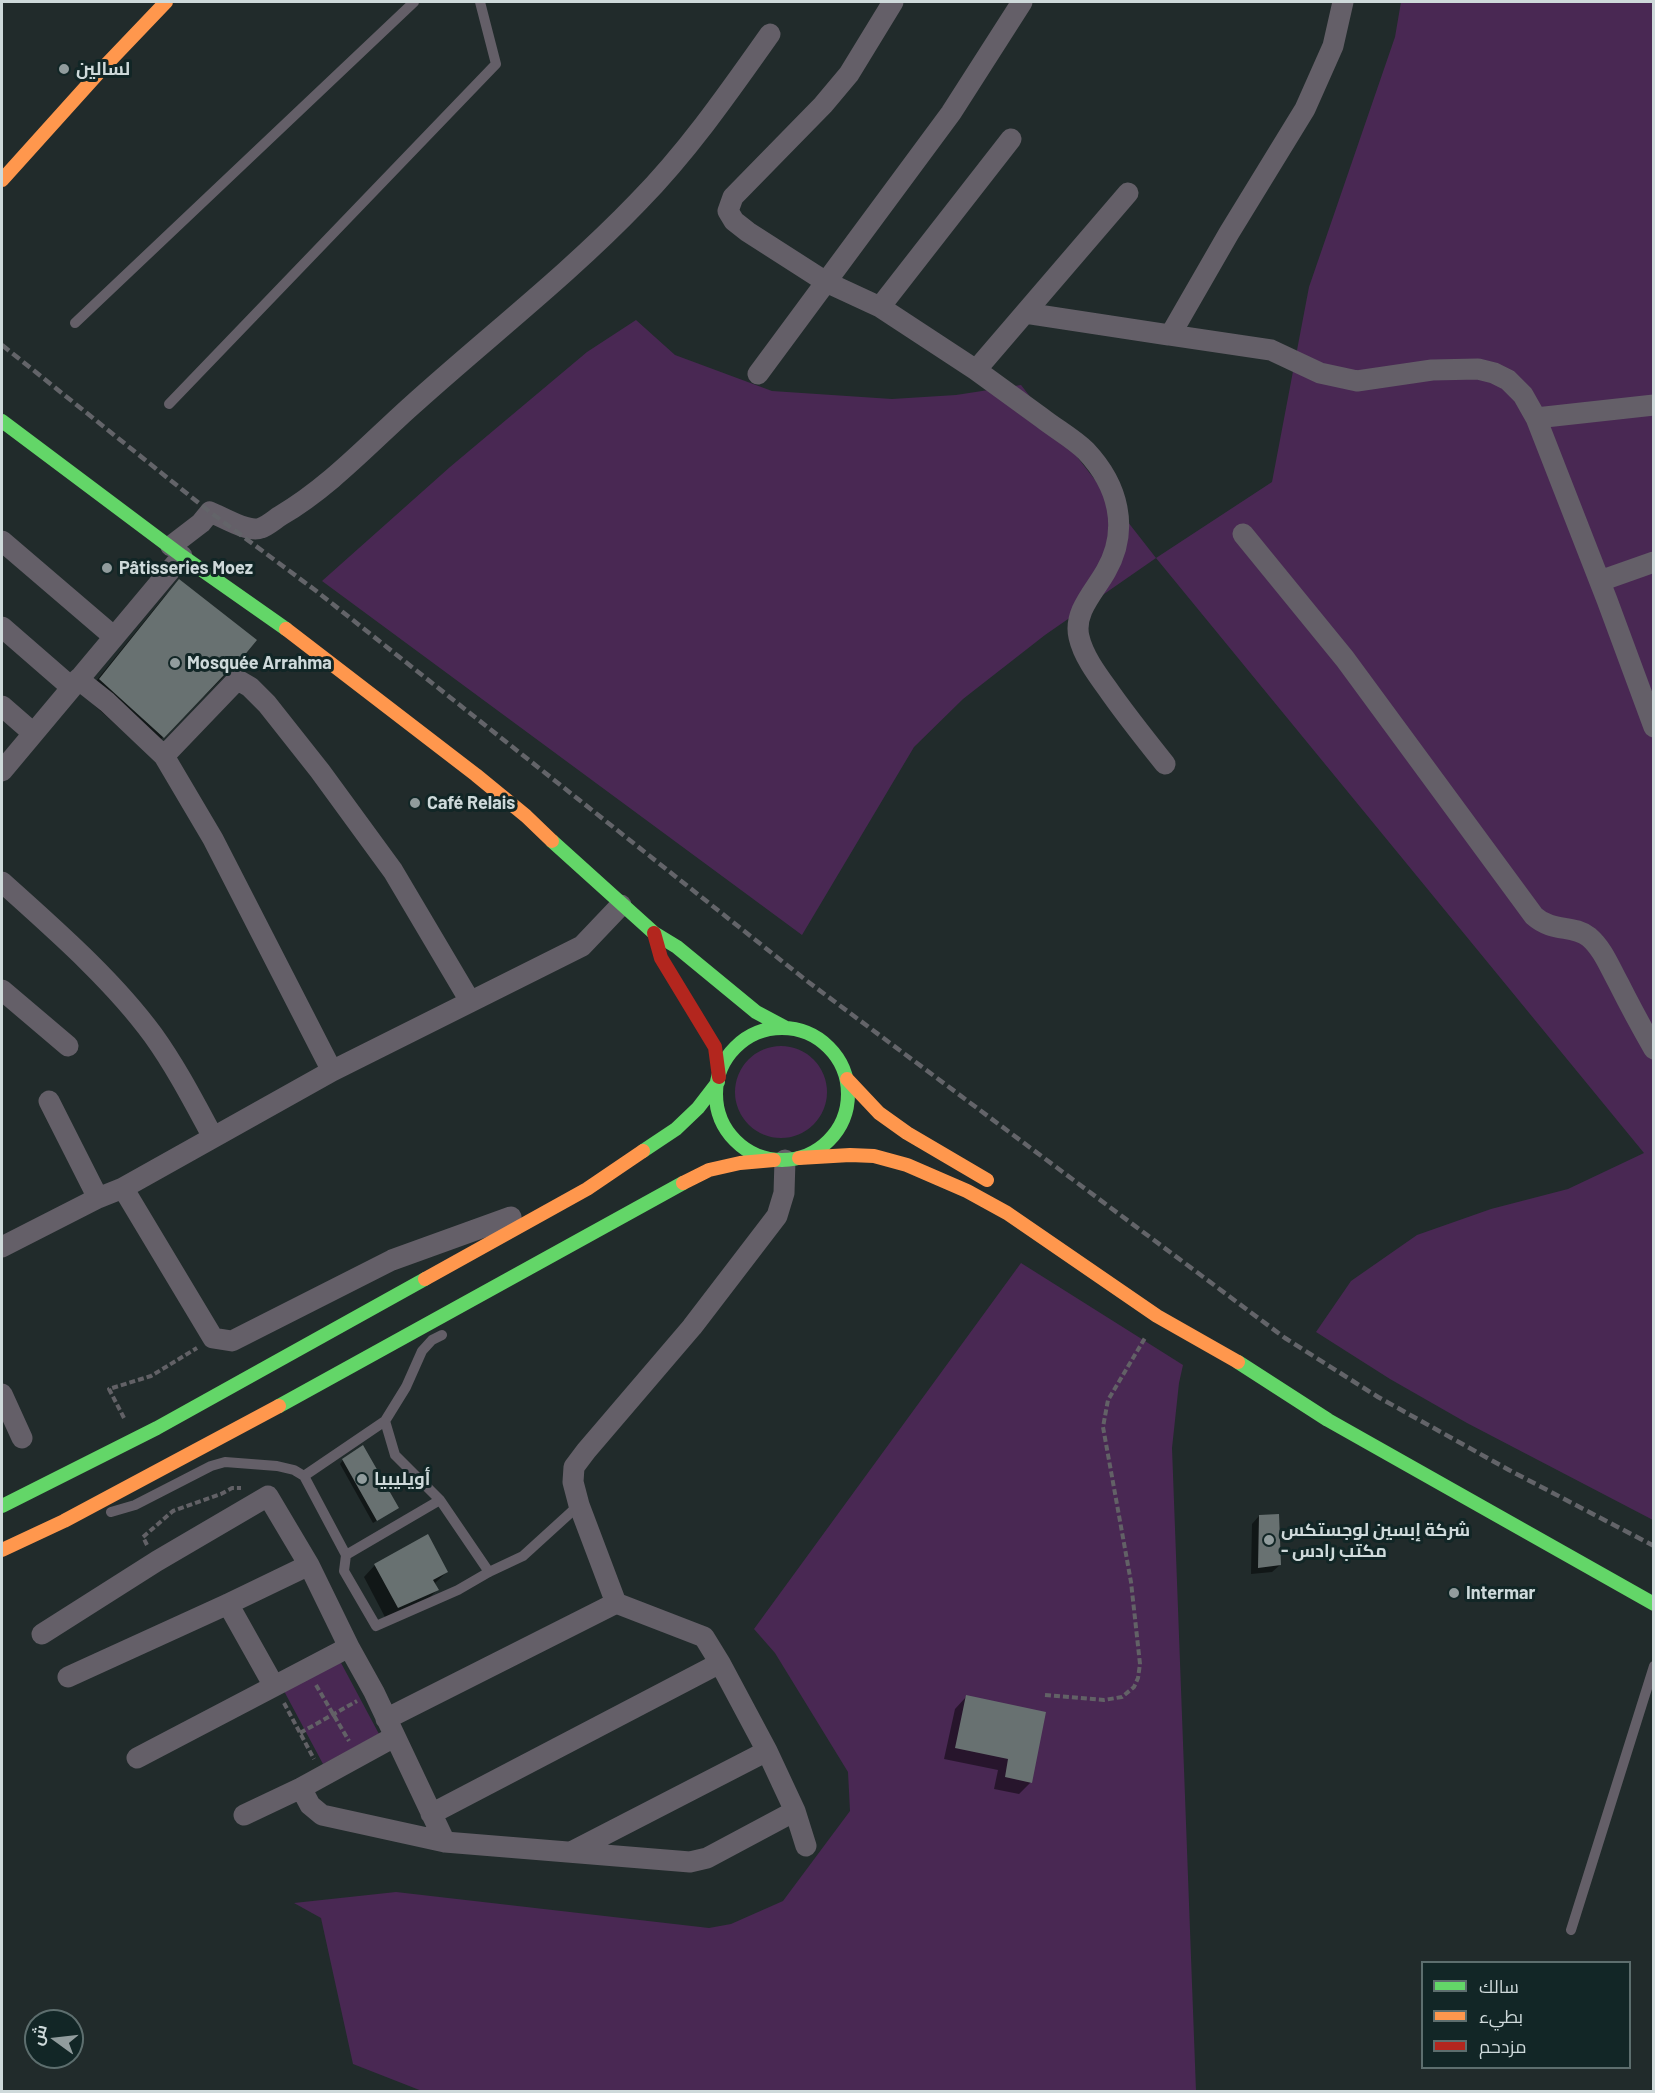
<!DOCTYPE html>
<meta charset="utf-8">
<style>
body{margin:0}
#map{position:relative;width:1655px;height:2093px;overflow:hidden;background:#212b2b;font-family:Barlow,Cairo,sans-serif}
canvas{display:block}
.frame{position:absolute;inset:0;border:3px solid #ced9da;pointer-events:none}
.legend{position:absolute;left:1421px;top:1961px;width:210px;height:108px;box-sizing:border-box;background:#122626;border:2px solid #5d6e6e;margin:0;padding:8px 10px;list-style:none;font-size:18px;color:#ced9da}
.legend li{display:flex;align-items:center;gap:12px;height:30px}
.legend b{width:30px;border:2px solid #5d6e6e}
.north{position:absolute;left:24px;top:2009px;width:60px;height:60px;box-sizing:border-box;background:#122626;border:2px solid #5d6e6e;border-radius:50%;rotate:285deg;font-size:16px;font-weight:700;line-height:24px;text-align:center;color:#ced9da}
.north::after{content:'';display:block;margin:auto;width:21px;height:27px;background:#919c9d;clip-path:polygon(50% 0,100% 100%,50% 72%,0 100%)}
</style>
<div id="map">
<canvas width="1655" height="2093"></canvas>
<div class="frame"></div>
<ul class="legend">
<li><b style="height:8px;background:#63d668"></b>سالك</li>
<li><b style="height:8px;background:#ff974d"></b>بطيء</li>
<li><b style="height:8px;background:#b3261e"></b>مزدحم</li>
</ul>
<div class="north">ش</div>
</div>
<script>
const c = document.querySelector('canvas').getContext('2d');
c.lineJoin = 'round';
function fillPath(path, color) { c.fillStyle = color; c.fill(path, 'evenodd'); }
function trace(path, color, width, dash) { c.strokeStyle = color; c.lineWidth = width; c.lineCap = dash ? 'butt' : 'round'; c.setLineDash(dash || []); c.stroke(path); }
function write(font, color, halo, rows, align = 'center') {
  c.font = font + ' Barlow,Cairo,sans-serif'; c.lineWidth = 6; c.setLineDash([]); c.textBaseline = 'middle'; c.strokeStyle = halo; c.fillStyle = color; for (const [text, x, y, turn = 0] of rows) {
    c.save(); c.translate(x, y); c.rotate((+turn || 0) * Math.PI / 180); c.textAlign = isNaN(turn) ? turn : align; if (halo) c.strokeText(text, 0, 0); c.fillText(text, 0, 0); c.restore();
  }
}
fillPath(new Path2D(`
 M1401 2H1653V1520L1467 1423 1390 1379 1316 1332 1351 1281 1417 1235 1491 1209 1568 1189 1644 1153 1156 558 1045 635 963 699 914 747 802 935 322 581 450 467 587 352 636 320 675 355 772 391 892 399 956 395 1021 385 1156 558 1272 482 1309 287 1395 37Z
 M735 1092a46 46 0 1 1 92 0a46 46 0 1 1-92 0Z
 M1021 1263 1183 1365 1179 1383 1172 1448 1196 2091H422L353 2064 321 1918 294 1903 396 1892 709 1928 731 1924 783 1901 850 1811 848 1772 775 1653 754 1629Z
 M340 1661 379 1734 323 1764 284 1691Z`), '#492853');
fillPath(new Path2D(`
 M179 581 232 668 147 753 84 696 164 597Z
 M343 1460 397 1508 373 1523 340 1464Z
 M1259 1516 1280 1565 1272 1572 1251 1574 1252 1524Z
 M375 1565 447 1572 435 1583 437 1590 425 1602 386 1619 364 1577Z
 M966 1697 1031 1782 1019 1794 994 1789 998 1770 944 1759 955 1709Z`), '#0007');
fillPath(new Path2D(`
 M179 579 257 640 233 669 224 675 164 738 99 679Z
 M363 1445 399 1508 377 1521 342 1459Z
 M1279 1514 1281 1565 1258 1568 1259 1515Z
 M428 1534 448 1572 433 1580 439 1590 398 1608 374 1564Z
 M966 1695 1046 1712 1032 1783 1005 1777 1008 1759 955 1748Z`), '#687171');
trace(new Path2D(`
 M124 1418 109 1389 151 1376 197 1348
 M147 1545 143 1537 173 1511 221 1494 232 1488H241
 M316 1685 349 1741
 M1045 1695 1104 1700 1122 1697 1134 1687 1138 1678 1140 1664 1131 1582 1103 1427 1108 1400 1145 1338
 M284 1703 314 1759
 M300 1733 357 1701`), '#626166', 4, [6, 3]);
trace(new Path2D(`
 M75 323 414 2
 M169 404 496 64 480 2
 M385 1421 395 1455 440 1500 489 1572
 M304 1476 385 1421 406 1387 422 1351 432 1340 442 1335
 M111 1512 135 1505 211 1466 225 1462 277 1466 294 1470 304 1476 346 1555 344 1571 376 1626 458 1590 489 1572 523 1556 579 1505
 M346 1555 440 1500
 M1571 1930 1654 1666`), '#645f68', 10);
trace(new Path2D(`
 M893 2 849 74 823 105 733 197 728 211 734 221 748 232 826 282 880 307 976 370 1128 193
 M880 307 1011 139
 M1025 313 1169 335 1172 332 1229 233 1305 109 1333 46 1343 2
 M1170 335 1271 350 1320 373 1357 381 1432 370 1478 369 1494 373 1508 380 1523 395 1536 418 1607 600 1654 727
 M976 370C998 386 1020 402 1042 418 1056 429 1074 439 1086 451 1118 485 1130 529 1106 571 1095 591 1073 612 1079 637 1083 655 1096 673 1107 688 1125 714 1145 739 1165 764
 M758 374 951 113 1022 2
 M1536 418 1654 405
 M1243 534 1345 659 1534 916C1553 933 1573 924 1589 937 1603 949 1610 968 1619 984 1630 1006 1642 1028 1654 1049
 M2 541 113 636
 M171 546 201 523 210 512C223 517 248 533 261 528 267 526 274 520 280 516 328 488 367 446 409 408 485 339 567 276 638 202 688 151 729 92 770 34
 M1600 581 1654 562
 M2 627 71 687
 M78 679 107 702 164 756 213 839 332 1071
 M2 706 33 733
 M164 756 233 684 238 680 250 687 267 704 320 771 393 871 470 1001
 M2 771 182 556
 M2 882C53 928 112 979 153 1035 176 1067 194 1102 213 1137
 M2 990 68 1046
 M49 1101 98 1198
 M123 1188 213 1338 232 1341 392 1260 511 1217
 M2 1247 98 1198 123 1188 332 1071 582 946 621 905
 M2 1394 22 1438
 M616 1603 579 1505 573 1482 574 1467 586 1451 692 1327 777 1216 784 1193 785 1160
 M228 1604 274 1686
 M42 1634 157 1561 268 1496 309 1565 349 1647 374 1692 445 1842
 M68 1677 228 1604 309 1565
 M386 1719 616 1603 704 1637 720 1663 767 1751 795 1811 806 1846
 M137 1758 349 1647
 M301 1788 310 1805 322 1815 445 1842 690 1862 707 1858 795 1811
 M431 1814 720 1663
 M244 1815 301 1788 394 1737
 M571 1852 767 1751`), '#645f68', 21);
trace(new Path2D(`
 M2 421 182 556 286 629
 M552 841 654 933 677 947 756 1012 786 1028
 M716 1094a66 66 0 1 1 132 0a66 66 0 1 1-132 0Z
 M643 1151 676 1129 698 1108 718 1082
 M1238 1362 1328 1420 1654 1604
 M279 1406 683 1183
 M2 1506 157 1428 425 1279`), '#63d668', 14);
trace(new Path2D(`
 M2 180 102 69 166 2
 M286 629 476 775 526 816 552 841
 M847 1079 879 1113 907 1133 987 1180
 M799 1158 850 1155 874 1156 907 1165 967 1191 1007 1213 1157 1316 1238 1362
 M683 1183 709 1170 740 1163 774 1160
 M425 1279 587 1189 643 1151
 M2 1550 64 1521 279 1406`), '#ff974d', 14);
trace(new Path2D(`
 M654 933 661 958 715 1047 719 1077`), '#b3261e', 14);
trace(new Path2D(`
 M2 345 210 512 315 590 807 981 1285 1338 1378 1397 1509 1470 1654 1546`), '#636469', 4.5, [9, 4.5]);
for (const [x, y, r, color] of [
 [64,69,6,"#919c9d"],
 [107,568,6,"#919c9d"],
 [175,663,6,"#919c9d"],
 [415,803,6,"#919c9d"],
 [362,1479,6,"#919c9d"],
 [1269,1540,6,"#919c9d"],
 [1454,1593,6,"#919c9d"]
]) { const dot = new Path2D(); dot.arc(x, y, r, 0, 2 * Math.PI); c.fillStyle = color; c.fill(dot); trace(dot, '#122626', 2); }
write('bold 18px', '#ced9da', '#122626', [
 ["لسالين",76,69],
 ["Pâtisseries Moez",119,568],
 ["Mosquée Arrahma",187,663],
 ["Café Relais",427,803],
 ["أويليبيا",374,1479],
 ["شركة إبسين لوجستكس",1281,1530],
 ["- مكتب رادس",1281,1551],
 ["Intermar",1466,1593]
], 'left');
</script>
